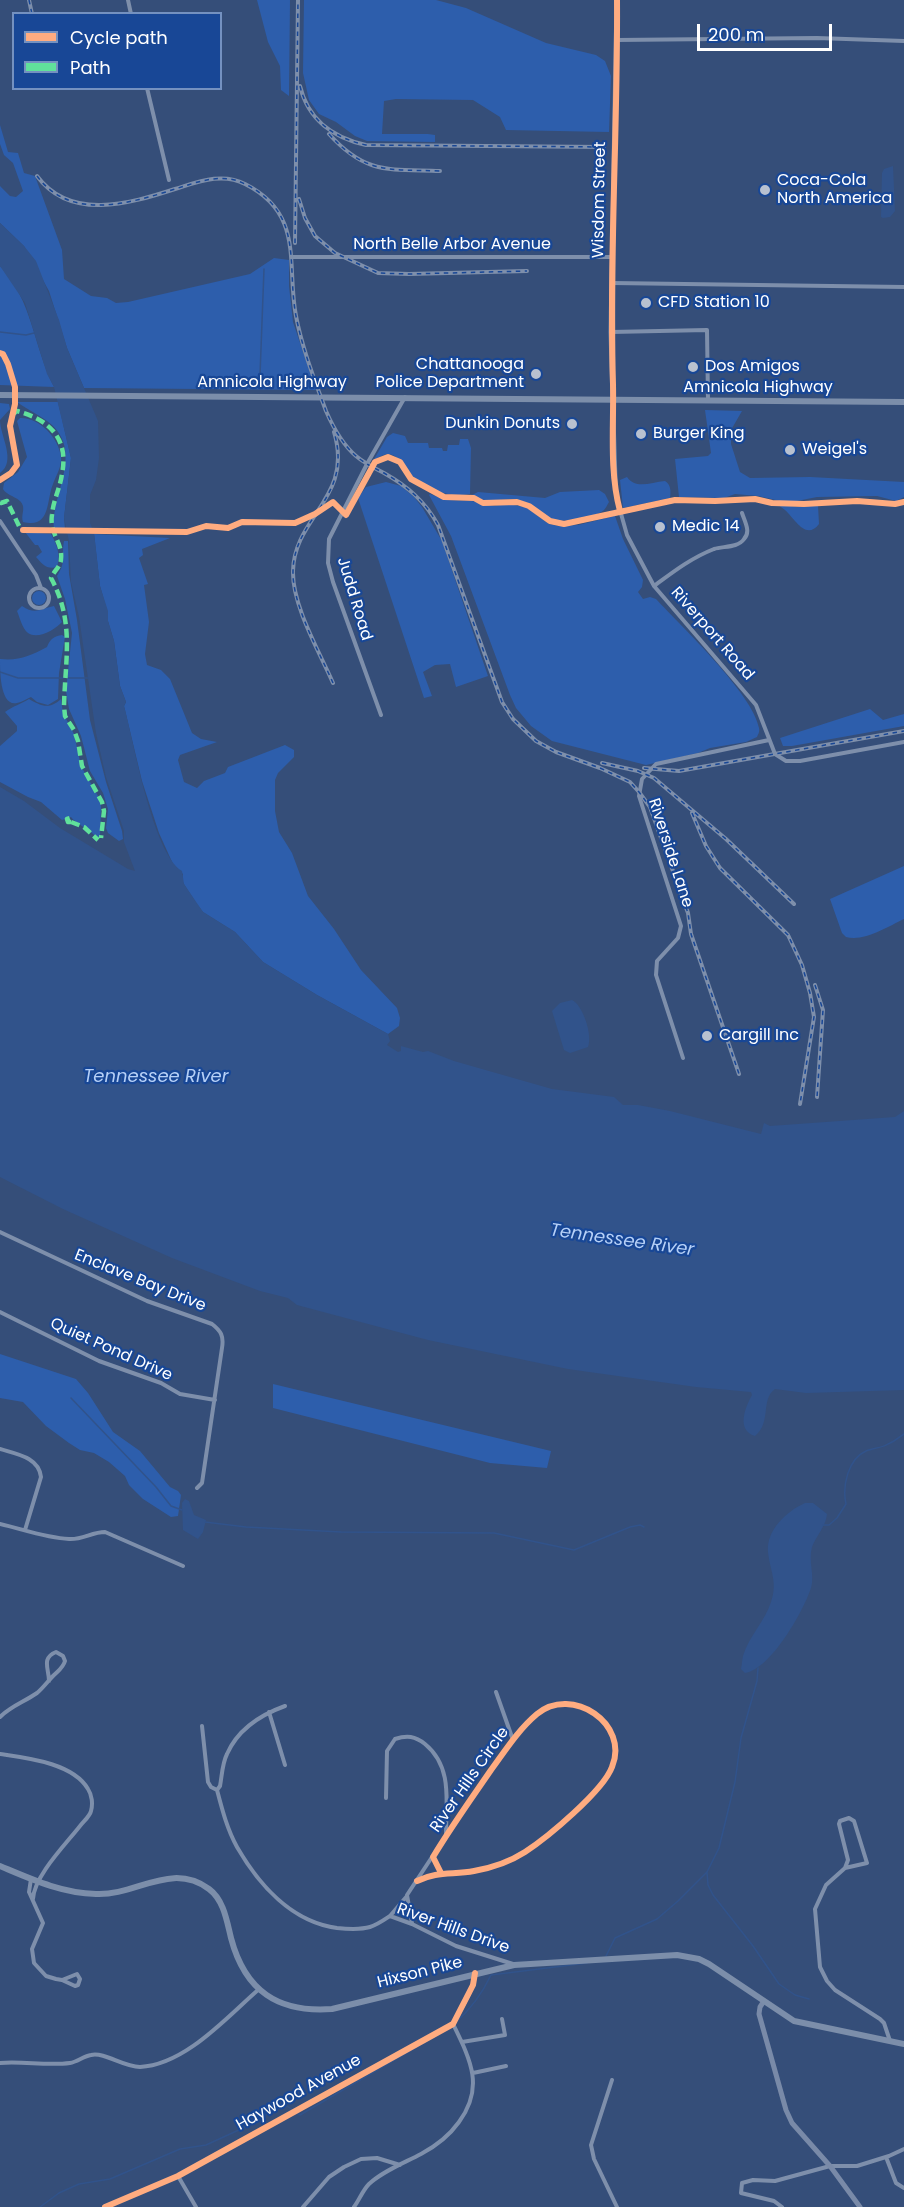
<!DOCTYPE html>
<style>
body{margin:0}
#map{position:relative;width:904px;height:2207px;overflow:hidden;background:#354e79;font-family:Poppins,sans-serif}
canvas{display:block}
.legend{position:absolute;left:12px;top:12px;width:210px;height:78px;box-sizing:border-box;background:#184796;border:2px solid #7491c0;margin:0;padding:8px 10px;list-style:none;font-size:18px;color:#fff}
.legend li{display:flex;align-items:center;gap:12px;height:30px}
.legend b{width:30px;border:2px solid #7491c0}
.scale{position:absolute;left:697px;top:24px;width:135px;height:27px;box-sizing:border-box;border:3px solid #fff;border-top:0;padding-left:8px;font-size:18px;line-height:21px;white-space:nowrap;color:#fff;-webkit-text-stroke:4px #184796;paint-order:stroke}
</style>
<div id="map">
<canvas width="904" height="2207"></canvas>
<ul class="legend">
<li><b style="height:8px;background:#ffac80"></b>Cycle path</li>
<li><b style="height:8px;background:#60e19b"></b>Path</li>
</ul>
<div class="scale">200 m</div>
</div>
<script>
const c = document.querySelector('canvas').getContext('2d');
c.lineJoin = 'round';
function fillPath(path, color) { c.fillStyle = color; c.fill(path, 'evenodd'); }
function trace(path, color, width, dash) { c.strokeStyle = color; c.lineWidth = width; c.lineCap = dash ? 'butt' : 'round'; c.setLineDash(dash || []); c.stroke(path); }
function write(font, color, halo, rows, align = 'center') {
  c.font = font + ' Poppins,sans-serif'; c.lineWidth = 4.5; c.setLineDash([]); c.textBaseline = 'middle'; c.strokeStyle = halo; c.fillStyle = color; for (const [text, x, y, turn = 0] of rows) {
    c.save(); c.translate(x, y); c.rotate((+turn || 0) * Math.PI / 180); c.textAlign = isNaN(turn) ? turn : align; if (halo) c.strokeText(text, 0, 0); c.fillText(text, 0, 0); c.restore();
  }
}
fillPath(new Path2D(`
 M257 0H290L289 96 281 90 280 66 268 42Z
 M304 0H436L466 8 546 43 596 55 605 61 611 76 609 132 506 130 500 117 473 100 396 99 384 101 382 134H428L435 135V142L367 141 355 136 336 122 319 114 309 100 303 73Z
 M0 125 8 152 18 153 24 173 35 176 62 250 64 279 91 296 107 298 116 303 128 302 250 274 274 258 289 260V286L293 322 316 390 84 388 67 348 49 291 24 246 0 223V186L10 196 16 197 23 191 13 163 4 155 0 144Z
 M0 266C33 301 33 346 54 387L0 385Z
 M17 402H58L71 458 64 518 65 529 54 528C51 495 83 454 52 425 42 416 28 410 17 402Z
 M0 403 9 404 10 409 0 420C0 436 17 461 0 473Z
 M705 410 742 411 731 430V444L740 472 750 478 810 477 904 482V497L896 501 877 496 817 497 797 501H780L758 496 735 494 724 498 679 497 675 459 708 456 711 453Z
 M20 418C39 417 59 438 61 457 62 467 56 475 53 484 46 501 51 529 23 522 21 516 24 512 23 506 21 497 8 497 3 489L4 483 18 472 27 457 17 421Z
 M393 433 405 436 408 443H428L429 448H442L443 451H447L448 445H459L460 439H468L471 448 470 494C448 498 431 490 413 477 398 466 399 443 373 461L387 437Z
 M627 477C636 490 651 482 665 481 671 485 671 491 670 498L623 508 620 480Z
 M386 482 401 486 414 497 422 507 442 541 488 676 456 687 450 664 435 665 423 672 432 696 424 698 358 498 366 487Z
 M599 490 605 494 609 502C607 505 606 508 604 510 597 517 564 522 554 520 542 516 534 504 522 501 502 495 494 507 472 495L478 492 545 498 560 492Z
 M430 494 447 500 472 501 494 506 507 504 526 507 549 524 558 526 578 525 615 516 623 539 643 580 642 587 638 592 643 599 650 597 656 599C682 627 753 694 759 728 760 732 758 734 757 737L746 742 710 748 698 753 646 765 552 741 531 726 516 708 510 695 451 536 429 495Z
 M778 504 797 507 818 505 819 524C806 541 795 519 785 510 783 508 780 507 778 504Z
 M25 532 51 534C57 545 61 555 57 567 47 570 42 564 36 557L42 552 38 545H35Z
 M94 534 170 538 142 549 143 555 139 558 148 584 144 585 149 622 145 654 147 665 161 670 170 679 192 733 201 739 217 742 180 755 178 760 184 782 197 788 204 781 225 773 228 767 285 745 294 750V757L278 773 275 780V811L279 832 292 853 308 896 334 929 361 970 397 1008 400 1018 399 1026 388 1034 317 995 263 962 235 932 203 912 196 903 182 881 183 874 173 864 159 833 142 781 124 706 126 702 120 686 114 641 108 621V614L100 586Z
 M64 541H68L69 574 77 620 90 720 106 782 122 831 123 839 119 841 108 833 106 828 108 809 103 793 90 771 81 736 69 709 66 691 72 633 65 599 57 576C67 561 61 556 64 541Z
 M32 598a7 7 0 1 1 14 0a7 7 0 1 1-14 0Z
 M22 606C35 615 40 609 54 606L62 622C56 629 38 640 28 633 22 628 20 618 17 611Z
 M62 635 65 637 59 673 58 699 48 705 37 702 31 697C26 699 22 702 17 703 0 707 0 671 0 659 19 661 30 656 47 647 50 639 54 636 62 635Z
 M29 699C41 706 49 710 61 699L63 713 74 734 81 766 98 796 101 806 100 837H96C88 828 76 824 71 817L62 820 41 802 28 797 0 782V746L17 731V726L5 712C13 706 21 704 29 699Z
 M870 709 883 720 904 714V726L792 746H783L780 738Z
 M904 866V919C887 927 864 942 846 937L842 933 830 899Z
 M0 1354 76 1379 88 1393 113 1432 140 1451 170 1487 178 1491 181 1495 178 1516 171 1517 143 1499 129 1485 125 1476 109 1462 94 1453 80 1450 69 1443 46 1426 23 1402 0 1398Z
 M273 1384 551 1451 547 1468 490 1463 273 1408Z`), '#2d5eac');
fillPath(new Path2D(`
 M893 166 895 211 890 217 883 218 881 217 882 173 884 169Z
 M0 223 24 246 36 261 59 320 67 348 98 421 99 458 96 480 90 495V523L94 532 100 586 108 611V621L114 641 120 686 126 702 124 706C134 742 152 852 182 871L184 884 203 912 235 932 263 962 317 995 388 1034 390 1041 387 1045 398 1052 401 1051V1046L423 1052 428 1051 454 1061 552 1089 614 1097 623 1105H638L670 1111 761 1134 764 1123 770 1126 895 1117 904 1111V1390L806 1393 775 1389C760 1400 772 1422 755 1436 736 1430 745 1408 752 1395L751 1392 696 1387 568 1369 428 1340 297 1305 288 1298 260 1291 172 1258 63 1209 0 1177V787L24 801 60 828 128 869 135 871 124 842V831L106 777 96 733 79 617 71 582 69 541 64 518 71 458 54 387 47 374 25 303 0 266Z
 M572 1000C583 1005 593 1036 588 1047L570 1053 564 1050 552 1011 560 1003Z
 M185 1499 189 1501 194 1515 206 1520 203 1532 198 1539 183 1530 182 1503Z
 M805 1503H813L827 1514C826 1526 816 1536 812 1547 808 1561 815 1576 811 1588 803 1612 771 1669 745 1673L741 1669C742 1665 742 1660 743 1656 749 1636 765 1621 771 1602 778 1582 770 1571 768 1552 766 1530 787 1511 805 1503Z`), '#31538b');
trace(new Path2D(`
 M0 332 26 335 34 333
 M260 375 264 269
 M0 672 18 678H63
 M68 678H88
 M71 1398 156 1487 171 1506 182 1510
 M205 1522 246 1527 341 1532 494 1533 574 1550 630 1527 640 1525 644 1527
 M823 1525H829L837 1518 846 1504C842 1486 848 1459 866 1451 873 1448 882 1448 888 1444 894 1442 899 1437 904 1434
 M707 1872 708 1885 713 1895 753 1946 779 1984 795 1995 809 1999
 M606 1956 615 1938 657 1919 678 1901 707 1872 719 1848 735 1782 741 1738 757 1681 758 1668
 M455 2023C471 2009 482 1994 491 1975L587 1963
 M40 2207 59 2193 79 2184 110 2179 180 2149 206 2145 241 2129 284 2104 300 2115 449 2028`), '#31538b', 1.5);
trace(new Path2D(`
 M128 0 131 14
 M617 40 817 38 904 41
 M147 88 169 180
 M292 257H613
 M612 283 904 287
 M611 332 707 330 708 401
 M613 401 616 496 627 535 654 586 756 705 775 754 786 761H800L904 742
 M0 521 36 575 41 588
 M654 586C673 572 691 558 714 549 723 546 738 548 744 539 751 532 745 522 742 513
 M29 598a10 10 0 1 1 20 0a10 10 0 1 1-20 0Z
 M381 715 333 582 328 563 329 539 367 464 405 397
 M683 1058 656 975 657 961 678 938 681 926 639 796 642 779 656 764 769 740
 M0 1232 147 1301 212 1324C221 1331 224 1336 222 1348L202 1483 197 1488
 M0 1312 99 1361 161 1383 180 1394 215 1400
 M0 1449C16 1454 39 1457 41 1477L25 1530
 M0 1524C22 1529 46 1538 69 1539 82 1540 92 1532 105 1532L183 1566
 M496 1692 513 1740
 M285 1706C260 1715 238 1729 227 1754 222 1764 222 1776 220 1786L217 1790C222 1809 227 1829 237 1847 259 1885 292 1922 337 1928 347 1929 360 1930 370 1927 377 1925 384 1920 390 1916L412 1924 456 1946 513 1964
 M269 1712 285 1765
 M0 1717C11 1706 24 1702 37 1693 43 1688 48 1681 53 1676 59 1670 63 1668 65 1661L63 1656 56 1652C41 1658 49 1669 49 1681
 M202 1726 208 1782 211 1787 217 1790
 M0 1754C27 1758 73 1763 88 1789 92 1795 93 1804 91 1811 90 1816 84 1821 80 1826 66 1844 34 1876 33 1899
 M386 1798 387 1751 395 1739C407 1735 415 1736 425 1744 453 1767 446 1802 446 1835
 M845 1868 867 1863 854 1821 849 1818 840 1821 839 1824 848 1860 845 1868 826 1885 815 1909 820 1967 827 1981 835 1990 880 2019 884 2023 890 2041
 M31 1879 29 1892 43 1923 32 1949 34 1963 46 1976 56 1979 62 1980 77 1974 80 1979 78 1985 75 1986 62 1980
 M417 1881C437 1871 453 1875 474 1871 491 1868 511 1861 525 1852 548 1837 603 1791 612 1767 630 1724 572 1685 537 1714 518 1730 505 1751 491 1770 471 1799 451 1827 433 1857L441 1873
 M390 1916 407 1896
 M412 1923 407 1895 432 1857
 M462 2042 505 2035 502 2019
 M0 2063C23 2061 47 2066 70 2063 77 2062 84 2056 91 2055 105 2052 123 2067 140 2067 185 2065 227 2017 258 1990
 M473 2073 506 2066
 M612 2080 591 2145 594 2159 617 2207
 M886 2157 896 2183 904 2188
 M178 2176 196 2207
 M105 2207 178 2176 453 2024C461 2007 473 1993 475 1974
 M303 2207 329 2177 344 2167 361 2159 377 2158 400 2165
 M354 2207C359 2200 363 2190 369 2184 383 2171 404 2163 421 2154 436 2146 449 2136 459 2122 485 2087 470 2059 453 2024
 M782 2207 774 2201 741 2193 742 2183 753 2180 775 2181 830 2166H857L889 2156 904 2149`), '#7e8fab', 4);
trace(new Path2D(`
 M613 401 611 332 617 0
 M764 2001 760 2007 759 2014 786 2110 792 2123 830 2166 860 2207`), '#798aa8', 5);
trace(new Path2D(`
 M0 395 904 402
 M0 1866C31 1879 61 1893 96 1894 136 1896 171 1861 209 1889 224 1900 227 1922 231 1938 245 1991 278 2013 332 2009L514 1965 677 1955 699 1959 709 1964 794 2021 904 2044`), '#7c8eaa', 6);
const rail = new Path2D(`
 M29 0 32 14
 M300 86C308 120 334 138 366 145L604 147
 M329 134C366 175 389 169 440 171
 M37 176C70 221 129 204 175 189 198 182 222 172 245 184 305 214 286 264 296 316 302 348 315 381 326 411 333 427 343 445 356 456 364 463 374 468 384 473 407 486 425 501 438 525L502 702 513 719 536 741 556 752 600 768 630 782 639 792 650 807 688 913 691 934 739 1074
 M299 199 305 218 315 236 335 253 378 273 409 274 527 271
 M295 243 298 0
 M333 683C319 651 292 605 293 571 294 516 354 498 334 432
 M602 763 638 771 654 778 726 839 794 904
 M644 768 679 771 904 731
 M692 813 706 846 720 868 788 935 802 965 810 993 814 1017 800 1104
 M815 985 823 1010 817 1097`);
trace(rail, '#7e8fab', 4);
trace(rail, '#184796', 1.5, [4.5]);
trace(new Path2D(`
 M12 415 17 411C50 420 69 439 62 474 60 488 53 501 52 515 49 533 63 543 61 559 61 566 54 571 51 578 75 622 65 660 64 706L65 716 74 730 78 741 82 766 102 802 104 811 101 838
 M0 502 1 503 7 501 19 526
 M71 822H68L67 819 70 818 71 822 84 827 98 840`), '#60e19b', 4.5, [9, 4.5]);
trace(new Path2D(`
 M617 0C618 128 609 256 613 384 614 426 609 470 620 511
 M0 353 3 354 8 364 15 387V404L10 426 17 465 11 473 0 480
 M23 530 187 532 206 526 228 528 242 522 295 523 315 514 333 502 346 515 375 462 388 457 400 462 411 479 444 497 474 498 483 503 517 502 529 506 550 521 564 524 675 500 715 501 755 499 772 503 804 504 857 501 895 504 904 502
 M417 1881C437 1871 453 1875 474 1871 491 1868 511 1861 525 1852 548 1837 603 1791 612 1767 630 1724 572 1685 537 1714 518 1730 505 1751 491 1770 471 1799 451 1827 433 1857L441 1873
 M105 2207 178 2176 453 2024 473 1985 475 1973`), '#ffac80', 6);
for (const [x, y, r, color] of [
 [765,190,6,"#b8c1d0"],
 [646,303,6,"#b8c1d0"],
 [693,367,6,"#b8c1d0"],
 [536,374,6,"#b8c1d0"],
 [572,424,6,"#b8c1d0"],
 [641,434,6,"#b8c1d0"],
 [790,450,6,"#b8c1d0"],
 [660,527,6,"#b8c1d0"],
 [707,1036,6,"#b8c1d0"]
]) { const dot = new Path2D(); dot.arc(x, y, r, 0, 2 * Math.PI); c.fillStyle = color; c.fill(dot); trace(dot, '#184796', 2); }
write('16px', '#fff', '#184796', [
 ["Coca-Cola",777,181],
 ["North America",777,199],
 ["CFD Station 10",658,303],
 ["Chattanooga",524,365,"right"],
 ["Police Department",524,383,"right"],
 ["Dos Amigos",705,367],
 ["Dunkin Donuts",560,424,"right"],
 ["Burger King",653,434],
 ["Weigel's",802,450],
 ["Medic 14",672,527],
 ["Cargill Inc",719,1036]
], 'left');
write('16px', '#fff', '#184796', [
 ["Wisdom Street",600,200,-89],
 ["North Belle Arbor Avenue",452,245],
 ["Amnicola Highway",272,383],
 ["Amnicola Highway",758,388],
 ["Judd Road",354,599,73],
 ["Riverport Road",712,634,49],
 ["Riverside Lane",670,853,72],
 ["Enclave Bay Drive",140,1281,22],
 ["Quiet Pond Drive",111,1350,24],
 ["River Hills Circle",470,1780,-55],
 ["River Hills Drive",453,1929,20],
 ["Hixson Pike",420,1973,-14],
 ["Haywood Avenue",299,2093,-29]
]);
write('italic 18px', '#b6d0f7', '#184796', [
 ["Tennessee River",156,1077],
 ["Tennessee River",622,1241,8]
]);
</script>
